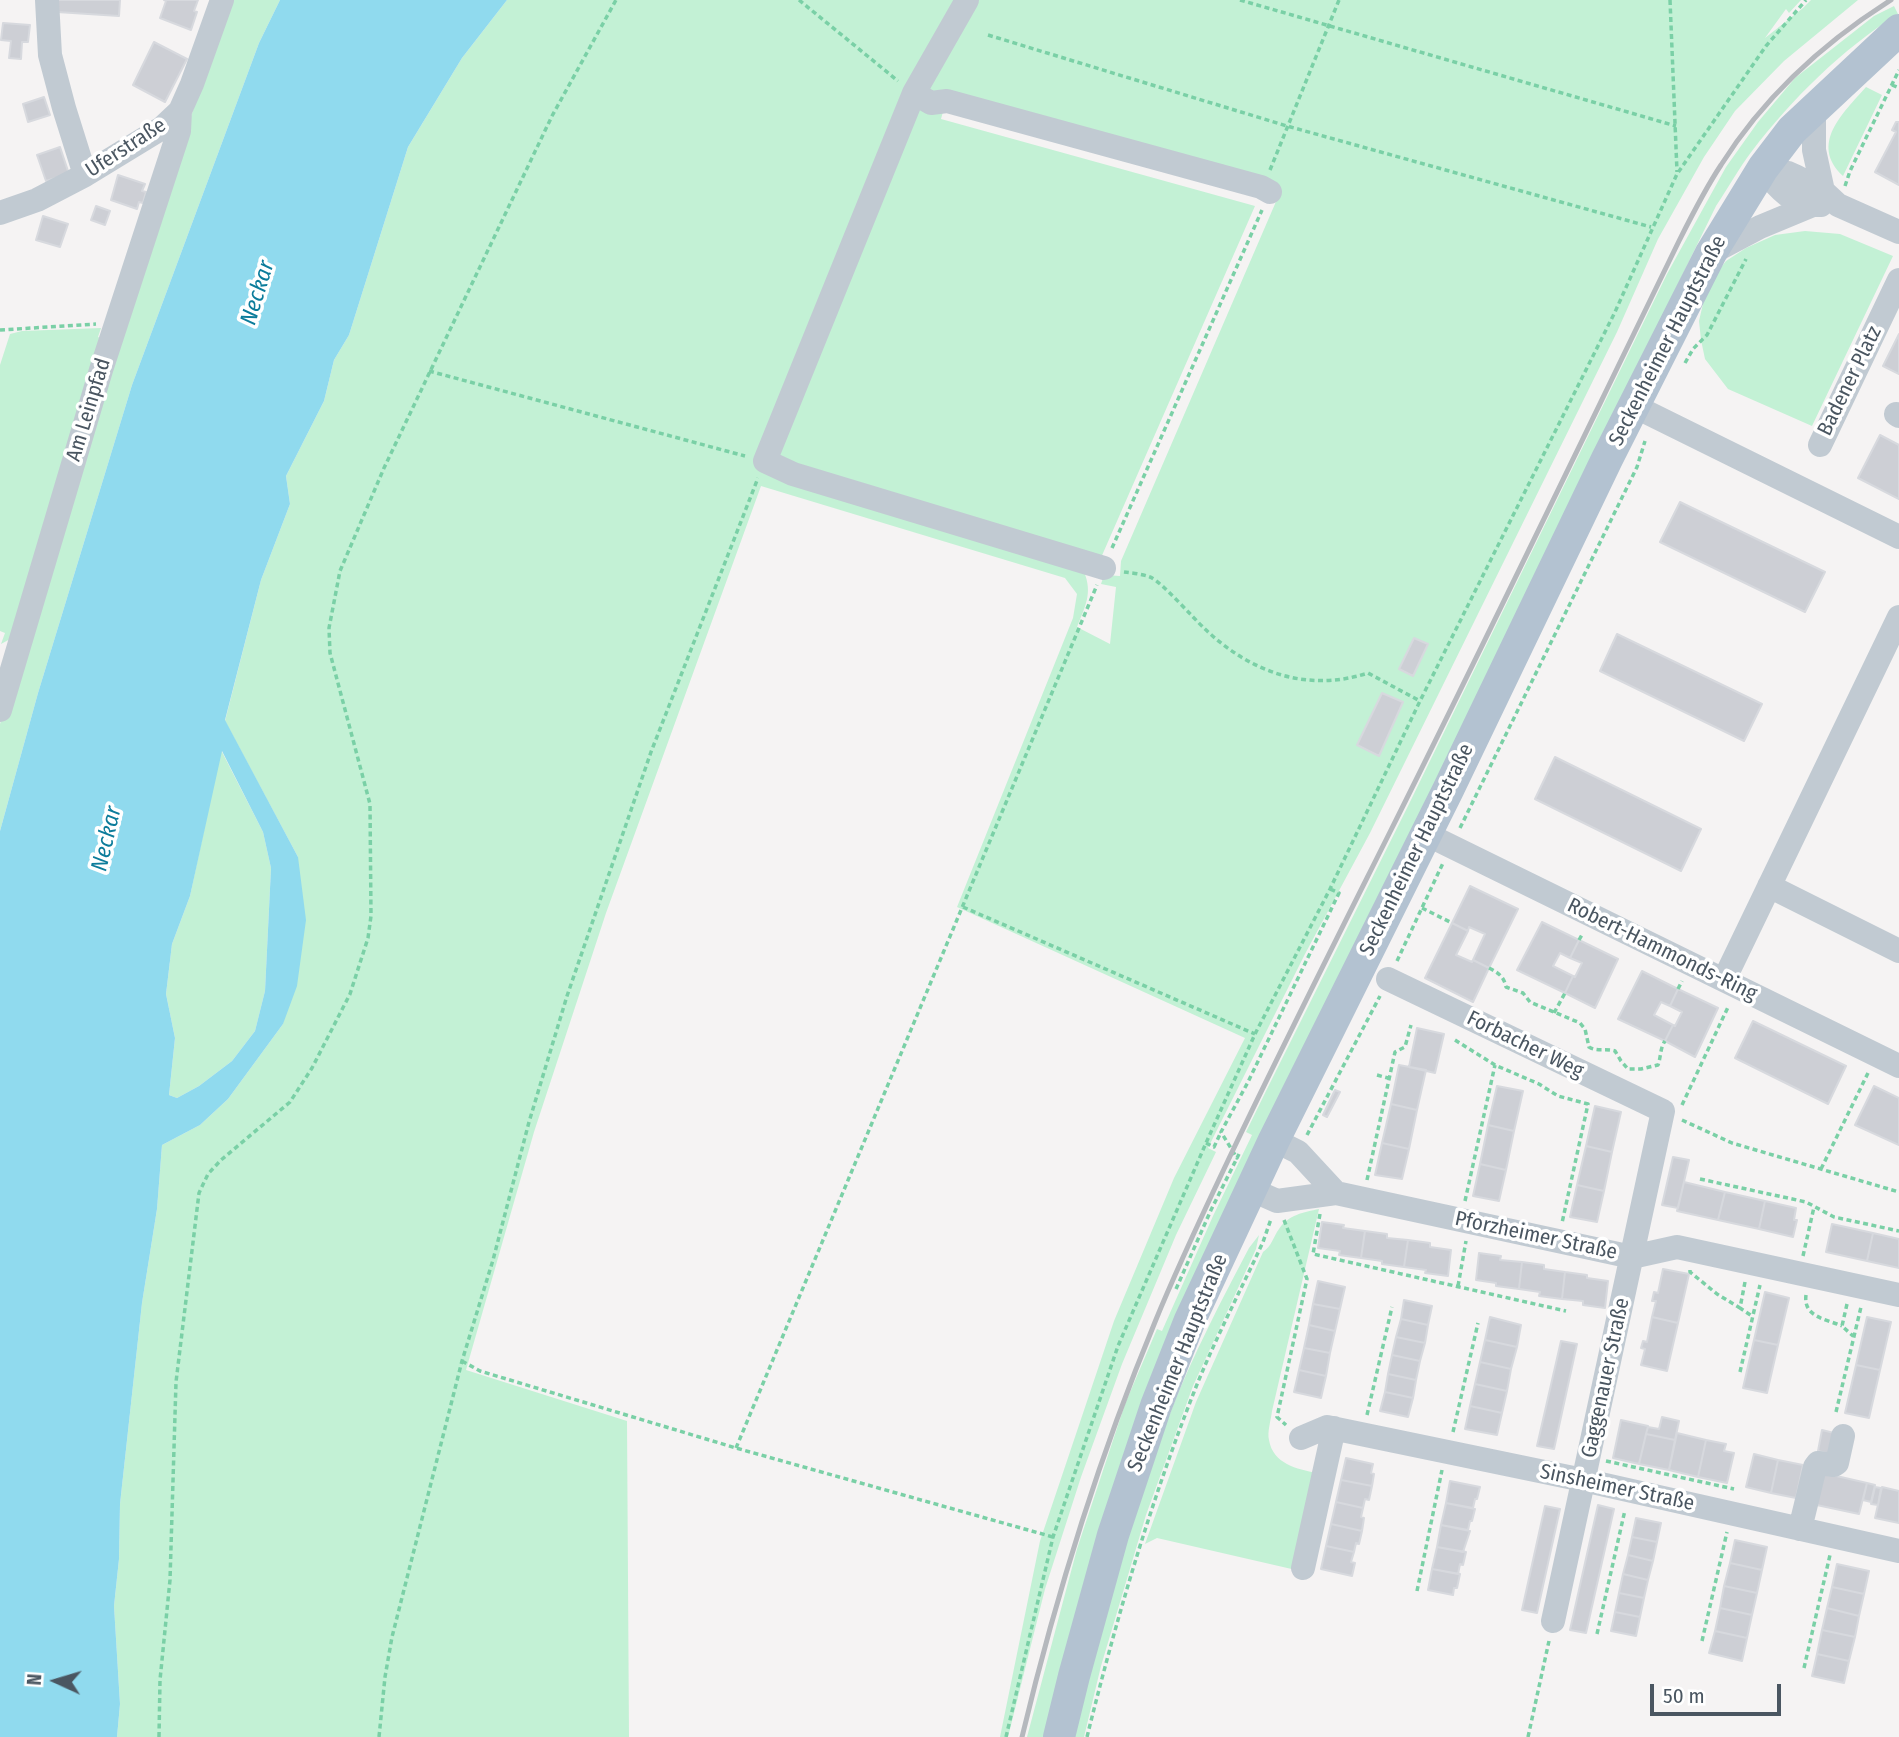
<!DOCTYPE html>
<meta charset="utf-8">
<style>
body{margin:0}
#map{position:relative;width:1899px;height:1737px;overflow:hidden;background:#f5f3f3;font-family:"Fira Sans Condensed",sans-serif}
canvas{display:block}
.north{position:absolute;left:21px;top:1646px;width:70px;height:70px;-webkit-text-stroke:5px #fff;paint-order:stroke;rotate:274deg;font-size:19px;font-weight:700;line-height:28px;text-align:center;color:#4a5661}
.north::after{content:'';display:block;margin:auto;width:24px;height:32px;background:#4a5661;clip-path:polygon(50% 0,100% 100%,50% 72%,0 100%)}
.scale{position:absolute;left:1650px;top:1684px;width:131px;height:32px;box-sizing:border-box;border:4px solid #4a5661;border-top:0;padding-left:9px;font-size:21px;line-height:24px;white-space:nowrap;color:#4a5661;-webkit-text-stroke:5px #fff;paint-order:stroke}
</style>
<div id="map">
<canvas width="1899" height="1737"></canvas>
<div class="north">N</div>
<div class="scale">50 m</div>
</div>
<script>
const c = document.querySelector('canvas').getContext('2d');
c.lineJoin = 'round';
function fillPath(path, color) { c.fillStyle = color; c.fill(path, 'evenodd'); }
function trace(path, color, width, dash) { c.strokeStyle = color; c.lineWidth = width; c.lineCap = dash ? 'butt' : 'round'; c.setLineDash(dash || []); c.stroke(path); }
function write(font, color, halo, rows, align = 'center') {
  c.font = font + ' "Fira Sans Condensed",sans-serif'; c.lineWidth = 7; c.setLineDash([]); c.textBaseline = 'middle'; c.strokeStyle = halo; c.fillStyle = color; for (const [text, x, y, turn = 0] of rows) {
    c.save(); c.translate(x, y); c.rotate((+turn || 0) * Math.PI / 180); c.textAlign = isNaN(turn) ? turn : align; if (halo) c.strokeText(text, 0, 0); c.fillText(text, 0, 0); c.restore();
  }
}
fillPath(new Path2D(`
 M230 0H280L259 43 132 385 38 693 0 831V724L118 334Z
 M507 0H1801L1789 13 1786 9 1765 38 1803 8 1811 0H1858L1784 61 1735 111 1704 157 1658 239 1617 332 1370 833 1305 954 1208 1148 1216 1152 1176 1235 1122 1364 1081 1477 1045 1589 1008 1737H1000L1040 1541 1114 1321 1174 1178 1245 1038 957 907 1073 618 1077 594 1065 578 761 486 606 913 534 1132 466 1370 627 1421 629 1737H117L120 1704 114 1606 119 1559 120 1504 142 1303 157 1209 162 1145 200 1125 228 1099 283 1024 298 857 225 721 261 580 290 504 286 476 324 401 334 360 349 335 408 147 462 58ZM944 108 1281 190 1121 561 1120 576 1104 575 1101 584 1116 587 1110 644 1077 627C1085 607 1093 593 1084 572L767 470 779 454 794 468 1100 560 1255 206 941 119Z
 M1894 6 1898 14C1841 50 1793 98 1752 151 1739 168 1728 188 1716 206L1221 1220 1049 1737H1027L1077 1549 1125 1404 1157 1329 1162 1331 1213 1216 1252 1135 1246 1132 1266 1091 1409 804 1667 274 1726 167 1758 122 1795 78 1874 16Z
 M1866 87 1882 95 1843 176C1809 144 1843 113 1866 87Z
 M1805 231 1840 234 1893 256 1812 426 1728 389 1705 359 1701 340 1699 321 1705 295 1714 276 1726 261 1746 248 1775 235Z
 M101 328 98 337 103 339 12 638 1 644 5 633 0 631V365L10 334 22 331Z
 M221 750 263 832 271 868 265 991 255 1031 232 1061 199 1086 177 1098 169 1095 175 1038 166 994 172 944 190 896Z
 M1319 1209 1272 1411C1271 1420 1267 1432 1269 1440 1273 1464 1297 1469 1317 1473L1296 1570 1157 1538 1145 1544 1196 1402 1263 1252C1272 1246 1273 1237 1279 1229 1288 1215 1304 1212 1319 1209Z
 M1259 1235 1256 1249 1193 1386 1146 1515 1101 1666 1084 1737H1071C1103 1629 1131 1515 1171 1411 1193 1355 1221 1301 1249 1248Z`), '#c3f1d5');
fillPath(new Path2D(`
 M280 0H507L462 58 408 147 349 335 334 360 324 401 286 476 290 504 261 580 225 720 298 857 306 920 297 986 283 1024 228 1099 200 1125 162 1145 157 1209 142 1303 120 1504 119 1559 114 1606 120 1704 117 1737H0V831L38 693 132 385 259 43ZM222 751 263 832 271 868 265 991 255 1031 232 1061 199 1086 177 1098 169 1095 175 1038 166 994 172 944 190 896Z`), '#90daee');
const building = new Path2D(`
 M58 0H120L119 16 57 12Z
 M164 0H198L194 11 197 12 191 30 160 18 166 1Z
 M3 23 30 25 28 42H22L21 59 9 58 11 41 1 40Z
 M154 42 187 59 165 102 133 85Z
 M44 97 50 115 28 122 23 104Z
 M1896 122H1899V185L1875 172 1896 132 1892 130Z
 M60 147 69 174 46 181 37 155Z
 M118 175 145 184 142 191 146 192 143 203 139 202 137 209 111 200Z
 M96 206 110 211 105 225 91 220Z
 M43 216 68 224 60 247 36 240Z
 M1899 334V374L1883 366Z
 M1880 435 1899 445V499L1858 478Z
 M1680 502 1825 572 1805 612 1660 542Z
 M1617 634 1762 704 1744 741 1600 671Z
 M1414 638 1428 644 1413 676 1399 669Z
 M1382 693 1403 702 1379 756 1357 745Z
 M1555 757 1701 829 1681 871 1535 799Z
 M1470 886 1518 909 1489 968 1473 960 1485 934 1469 927 1468 931 1452 923Z
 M1542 922 1579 940 1570 958 1560 953 1553 966 1573 976 1565 993 1517 970Z
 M1452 923 1468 931 1456 955 1472 962 1473 960 1489 968 1473 1002 1425 978Z
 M1579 940 1618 959 1595 1008 1565 993 1573 976 1575 977 1582 963 1570 958Z
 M1642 971 1678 989 1670 1006 1661 1002 1654 1015 1673 1025 1665 1041 1618 1019Z
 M1678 989 1718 1008 1695 1057 1665 1041 1673 1025 1675 1026 1682 1012 1670 1006Z
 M1753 1021 1846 1066 1828 1104 1735 1058Z
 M1417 1028 1444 1034 1435 1073 1409 1067Z
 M1399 1065 1426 1070 1417 1110 1391 1104Z
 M1497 1086 1523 1091 1514 1131 1488 1125Z
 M1874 1086 1899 1098V1145L1855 1125Z
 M1335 1090 1340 1092 1327 1117 1323 1115Z
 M1391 1104 1417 1110 1409 1149 1382 1143Z
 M1595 1106 1621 1112 1612 1152 1586 1146Z
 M1488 1125 1514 1131 1506 1170 1480 1164Z
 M1382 1143 1409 1149 1402 1179 1375 1175Z
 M1586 1146 1612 1152 1604 1191 1577 1185Z
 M1673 1157 1689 1160 1678 1208 1662 1205Z
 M1480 1164 1506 1170 1499 1201 1473 1196Z
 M1684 1182 1725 1192 1718 1220 1677 1211Z
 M1577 1185 1604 1191 1597 1222 1570 1217Z
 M1725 1192 1765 1201 1759 1229 1718 1220Z
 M1765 1201 1796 1208 1794 1220H1797L1793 1237 1759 1229Z
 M1322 1222 1344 1225 1343 1228 1365 1231 1361 1258 1339 1255 1340 1251 1318 1248Z
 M1832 1224 1873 1233 1867 1261 1826 1252Z
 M1365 1231 1387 1234V1238L1408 1240 1404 1267 1382 1264V1261L1361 1258Z
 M1873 1233 1899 1239V1268L1867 1261Z
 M1408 1240 1430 1243V1247L1451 1250 1448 1276 1425 1273 1426 1270 1404 1267Z
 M1479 1253 1501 1256 1500 1260 1522 1262 1519 1289 1496 1286V1283L1476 1280Z
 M1522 1262 1544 1265V1269L1565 1272 1562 1299 1539 1296 1540 1292 1519 1289Z
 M1663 1269 1689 1274 1678 1323 1652 1317 1656 1301H1652L1654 1292 1658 1293Z
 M1565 1272 1587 1275V1278L1608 1281 1605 1308 1583 1305V1301L1562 1299Z
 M1318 1281 1345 1287 1340 1309 1313 1304Z
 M1765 1292 1789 1298 1778 1345 1754 1340Z
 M1404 1300 1432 1306 1428 1325 1401 1319Z
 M1313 1304 1340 1309 1335 1331 1309 1325Z
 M1490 1317 1521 1325 1517 1347 1485 1340Z
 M1652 1317 1678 1323 1667 1371 1641 1365 1645 1349 1641 1348 1643 1341 1647 1342Z
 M1867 1317 1891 1322 1880 1370 1856 1365Z
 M1401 1319 1428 1325 1425 1343 1396 1337Z
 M1309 1325 1335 1331 1330 1353 1304 1348Z
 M1396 1337 1425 1343 1420 1361 1392 1355Z
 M1485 1340 1517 1347 1511 1369 1480 1362Z
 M1754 1340 1778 1345 1767 1393 1743 1388Z
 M1561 1341 1577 1344 1554 1449 1537 1446Z
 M1304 1348 1330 1353 1326 1376 1299 1370Z
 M1392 1355 1420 1361 1416 1380 1388 1374Z
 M1480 1362 1511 1369 1507 1391 1475 1384Z
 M1856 1365 1880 1370 1869 1418 1845 1413Z
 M1299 1370 1326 1376 1321 1398 1294 1392Z
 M1388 1374 1416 1380 1413 1398 1385 1392Z
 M1475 1384 1507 1391 1502 1413 1470 1406Z
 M1385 1392 1413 1398 1408 1417 1380 1411Z
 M1470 1406 1502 1413 1497 1435 1465 1429Z
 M1662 1417 1679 1421 1675 1440 1646 1434 1648 1427 1659 1429Z
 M1621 1420 1648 1426 1639 1464 1613 1458Z
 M1822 1430 1838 1434 1834 1455 1818 1451Z
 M1677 1433 1706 1440 1698 1477 1669 1470Z
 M1646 1434 1675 1440 1669 1470 1639 1464Z
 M1706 1440 1726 1444 1724 1451 1734 1453 1727 1483 1698 1477Z
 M1754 1454 1778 1460 1771 1493 1746 1487Z
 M1346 1458 1373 1464 1371 1473 1374 1474 1372 1486 1341 1480Z
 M1778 1460 1803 1465 1796 1498 1771 1493Z
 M1819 1472 1867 1483 1859 1514 1812 1504Z
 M1341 1480 1372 1486 1369 1500 1365 1499 1363 1508 1336 1502Z
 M1450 1481 1480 1487 1477 1499H1475L1473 1508 1446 1503Z
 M1867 1483 1875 1485 1871 1502 1863 1500Z
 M1875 1487 1881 1488 1878 1505 1871 1504Z
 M1882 1487 1899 1491V1523L1875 1518Z
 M1336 1502 1363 1508 1361 1517 1364 1518 1362 1531 1331 1524Z
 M1446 1503 1475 1509 1472 1521H1470L1468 1530 1441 1525Z
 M1598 1505 1614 1509 1586 1633 1570 1630Z
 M1545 1506 1560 1509 1537 1613 1522 1610Z
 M1636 1518 1661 1523 1657 1542 1632 1537Z
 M1331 1524 1362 1531 1359 1544 1356 1543 1354 1552 1326 1546Z
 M1441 1525 1470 1531 1463 1552 1437 1547Z
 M1632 1537 1657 1542 1653 1561 1628 1555Z
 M1735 1540 1767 1547 1762 1570 1730 1563Z
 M1326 1546 1354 1552 1351 1562 1355 1563 1352 1576 1321 1569Z
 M1437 1547 1466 1552 1463 1565 1460 1564 1458 1574 1432 1569Z
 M1628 1555 1653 1561 1648 1580 1623 1574Z
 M1730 1563 1762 1570 1757 1593 1724 1586Z
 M1837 1564 1869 1571 1864 1594 1832 1587Z
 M1432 1569 1460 1574 1457 1588H1454L1453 1595 1428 1590Z
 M1623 1574 1648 1580 1644 1598 1619 1593Z
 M1724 1586 1757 1593 1752 1615 1720 1608Z
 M1832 1587 1864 1594 1859 1616 1827 1608Z
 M1619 1593 1644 1598 1640 1617 1615 1612Z
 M1720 1608 1752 1615 1747 1638 1715 1631Z
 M1827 1608 1859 1616 1855 1637 1822 1630Z
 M1615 1612 1640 1617 1636 1636 1611 1631Z
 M1822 1630 1855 1637 1849 1661 1817 1654Z
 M1715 1631 1747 1638 1742 1661 1709 1653Z
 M1817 1654 1849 1661 1844 1683 1812 1676Z`);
fillPath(building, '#cdcfd5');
trace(building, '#d7d9de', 2);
trace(new Path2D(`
 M799 0 898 81
 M1240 0 1676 126
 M1670 0 1677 172
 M988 35 1287 126 1651 227
 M1892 85 1899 88
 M1270 170 1339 0
 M1845 186 1850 171 1899 70
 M0 330 96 324
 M1685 363 1693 349 1707 335 1746 259
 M429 371 745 456
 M1112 548 1262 210
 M1124 572C1132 573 1142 574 1150 577 1161 581 1194 619 1205 629 1250 672 1307 693 1368 673L1420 701
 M1460 828 1637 467 1645 441
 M963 907 1255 1034
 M1422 908 1452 923
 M1579 940 1583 933
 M1397 961 1443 863
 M1489 968C1499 973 1504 977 1506 987L1523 993 1530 1002 1580 1023 1585 1029 1589 1047C1597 1052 1606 1048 1615 1051L1621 1061 1628 1069H1641L1658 1065C1661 1057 1660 1048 1665 1041
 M1678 989 1682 981
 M1554 1013 1565 993
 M1455 1040 1495 1065 1539 1084 1558 1096 1588 1104 1562 1223
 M1377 1075 1388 1078
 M1682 1105 1729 1005
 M1682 1120 1732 1143 1899 1192
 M1307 1135 1380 996
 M1206 1143 1214 1147 1221 1132
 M1239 1154 1237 1158 1221 1132 1248 1082 1339 893 1330 889
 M1821 1169 1868 1073
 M1700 1179 1806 1202 1834 1217 1899 1231
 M1367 1180 1395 1052 1405 1047 1411 1025
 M1465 1201 1495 1065
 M1320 1214 1313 1254 1566 1311
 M1284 1220 1307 1279 1277 1417 1286 1425
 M1803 1256 1814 1207
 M1690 1270V1272L1717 1294 1740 1308
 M1745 1282 1740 1308 1752 1316
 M1458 1286 1466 1241
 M1176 1289 1211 1210 1237 1158
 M1806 1295C1803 1317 1826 1319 1842 1326
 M1847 1304 1842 1326 1853 1336
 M462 1361 480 1371 736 1448 1053 1537
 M1740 1372 1760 1285
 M1836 1412 1861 1307
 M1367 1415 1392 1307
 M1453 1432 1478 1323
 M736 1448 1097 585
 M1606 1461 1734 1489
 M1417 1591 1442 1470
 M1597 1634 1625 1510
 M1702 1641 1727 1532
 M1804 1668 1830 1555
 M159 1737 160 1680 170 1580 176 1382 199 1193 208 1174 221 1160 290 1102 312 1068 350 994 368 938 371 916 370 804 330 653 329 628 340 571 384 468 552 116 616 0
 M379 1737 385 1677 392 1637 462 1361 493 1260 529 1122 567 996 651 752 758 478
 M1006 1737 1053 1537 1118 1346 1206 1143 1255 1034 1330 889 1420 701 1615 312 1677 174 1766 46 1806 0
 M1087 1737C1116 1620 1150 1504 1194 1392 1214 1341 1240 1292 1263 1242L1271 1219
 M1528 1737 1549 1641`), '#7ad0a6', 3.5, [5, 3.5]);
trace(new Path2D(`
 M47 0 50 55 64 108 85 175
 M967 0 914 93 765 461 793 474 1104 568
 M914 93 931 103 947 101 1261 187 1270 192
 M1814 108V150L1823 191
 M1763 168 1788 173 1797 177 1823 191 1838 205 1899 232
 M1763 168C1778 189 1793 206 1821 205
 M0 213 37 200 85 175 162 128 180 111 192 84 222 0
 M1711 253 1760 227 1813 205
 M1634 406 1899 537
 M1896 414 1899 416
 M1820 445 1899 280
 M0 710 101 370 179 131 180 111
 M1426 834 1899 1066
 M1769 886 1899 951
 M1388 979 1663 1111 1553 1621
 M1724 980 1899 617
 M1274 1140 1298 1152 1336 1193
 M1250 1189 1277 1201 1336 1193 1632 1257 1677 1247 1899 1295
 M1301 1438 1327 1427 1583 1480 1899 1551
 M1800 1529 1815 1467 1818 1463 1834 1465 1837 1463 1843 1436
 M1303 1568 1334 1428`), '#c1cad2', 24);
trace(new Path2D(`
 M1059 1737 1074 1676 1113 1535 1156 1406 1190 1320 1274 1140 1448 790 1607 459 1711 253 1763 168 1792 130 1899 30`), '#b3c2d1', 32);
trace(new Path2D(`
 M1022 1737C1056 1595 1099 1457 1155 1322 1179 1263 1206 1207 1233 1150 1284 1043 1337 938 1390 832 1488 636 1583 438 1679 241 1692 215 1705 189 1721 165 1764 97 1823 43 1891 0`), '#b5b8bd', 5);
write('21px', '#4a5661', '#fff', [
 ["Uferstraße",126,148,-33],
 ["Seckenheimer Hauptstraße",1668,341,-63],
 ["Badener Platz",1850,381,-64],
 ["Am Leinpfad",89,410,-73],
 ["Seckenheimer Hauptstraße",1417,850,-64],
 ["Robert-Hammonds-Ring",1662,950,26],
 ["Forbacher Weg",1525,1045,26],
 ["Pforzheimer Straße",1536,1236,12],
 ["Seckenheimer Hauptstraße",1178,1363,-68],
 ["Gaggenauer Straße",1606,1378,-78],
 ["Sinsheimer Straße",1617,1488,12]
]);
write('italic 23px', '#0c7c9b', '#fff', [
 ["Neckar",258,293,-73],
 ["Neckar",107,839,-77]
]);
</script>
